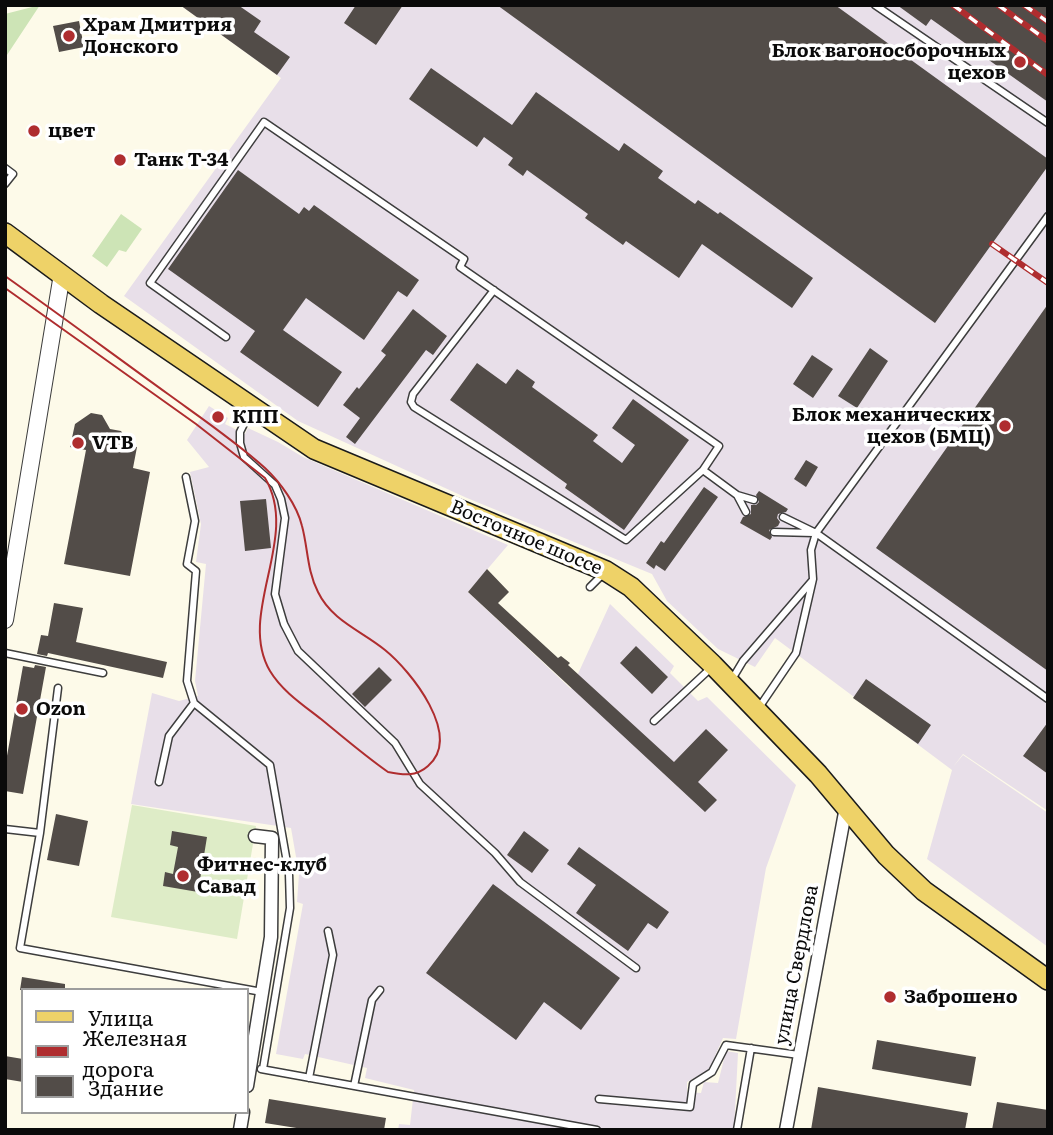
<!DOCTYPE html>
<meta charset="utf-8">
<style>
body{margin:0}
#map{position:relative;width:1053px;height:1135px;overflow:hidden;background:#fdfae9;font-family:Literata,serif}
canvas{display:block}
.frame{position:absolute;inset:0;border:7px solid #0a0a0a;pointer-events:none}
.legend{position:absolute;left:21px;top:988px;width:228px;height:126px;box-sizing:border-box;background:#fff;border:2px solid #9d9d9d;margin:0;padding:9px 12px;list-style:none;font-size:21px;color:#0a0a0a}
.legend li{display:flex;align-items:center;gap:14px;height:35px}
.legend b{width:35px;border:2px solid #9d9d9d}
</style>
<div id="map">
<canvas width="1053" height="1135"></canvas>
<div class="frame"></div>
<ul class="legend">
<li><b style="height:9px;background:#eed268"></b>Улица</li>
<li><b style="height:9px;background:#af2d2f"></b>Железная дорога</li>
<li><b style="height:19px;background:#524c48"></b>Здание</li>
</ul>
</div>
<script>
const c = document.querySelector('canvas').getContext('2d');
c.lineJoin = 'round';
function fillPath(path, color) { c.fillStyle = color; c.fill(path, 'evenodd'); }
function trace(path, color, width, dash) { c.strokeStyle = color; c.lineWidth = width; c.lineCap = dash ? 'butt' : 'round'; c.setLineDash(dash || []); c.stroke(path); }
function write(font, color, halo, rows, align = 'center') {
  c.font = font + ' Literata,serif'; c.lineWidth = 7; c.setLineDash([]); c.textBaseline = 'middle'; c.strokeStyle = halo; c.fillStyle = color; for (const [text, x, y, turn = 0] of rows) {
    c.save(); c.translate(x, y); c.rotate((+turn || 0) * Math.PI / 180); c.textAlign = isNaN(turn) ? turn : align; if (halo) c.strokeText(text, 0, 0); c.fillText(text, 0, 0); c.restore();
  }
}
fillPath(new Path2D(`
 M180 5H1048V811L963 754 953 767 963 755 1048 813V947L927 859 952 770 775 638 755 667 718 649 667 601 652 574 467 498 298 421 124 296 281 78Z
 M209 406 228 418 225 424 245 434 248 428 278 442 303 457 508 545 468 592 571 689 610 604 674 666 670 673 698 701 707 697 796 785 766 868 736 1039 723 1038 709 1070 687 1082V1092L701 1093 704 1082 718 1083 726 1051 738 1053 734 1130H398L399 1124 410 1125 414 1090 365 1078 367 1068 305 1054 303 1059 276 1054 303 904 297 902 299 874 291 828 131 804 152 693 179 701 198 696 195 681 206 564 196 562 201 524 190 472 209 467 187 440Z`), '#e8dfe9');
fillPath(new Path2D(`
 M40 5 5 58V14Z
 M121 214 142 229 126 252 119 250 107 267 92 256Z`), '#cde4b6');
fillPath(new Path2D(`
 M132 805 256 826 237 939 111 917Z`), '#deecc7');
fillPath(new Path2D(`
 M180 5H238L261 21 254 32 290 57 277 75Z
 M356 5H403L376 45 344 23Z
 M497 5H835L1048 159V166L935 323Z
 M897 5H1048V102L931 19 926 26Z
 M79 21 84 47 59 52 53 26Z
 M431 68 512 125 536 92 619 151 624 143 663 171 658 178 695 204 698 200 718 214 720 212 813 278 792 308 702 244 679 278 626 241 623 245 585 218 588 214 527 170 523 176 508 165 513 158 484 137 477 147 409 99Z
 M238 170 299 214 304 207 309 211 314 205 419 280 407 297 398 291 364 340 306 298 283 330 342 372 318 407 240 352 255 331 168 269Z
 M1048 304V671L876 548Z
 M413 309 447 336 433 355 426 350 355 444 346 437 360 418 343 405 357 387 359 389 386 355 381 351Z
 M870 348 888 361 857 408 838 396Z
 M812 355 833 369 813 398 793 384Z
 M477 363 506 384 517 369 535 382 532 387 598 435 593 441 622 463 635 445 612 428 633 399 689 440 624 530 565 488 567 484 450 400Z
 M91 413 102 415 110 429 121 431 131 446 137 447 133 468 150 472 130 576 64 564 86 450 70 447 75 424Z
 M806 460 818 467 806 487 794 479Z
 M704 487 718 497 665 571 656 565 654 569 646 563 661 541 664 543Z
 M759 491 788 509 786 512 778 514 777 518 780 522 778 526 769 530 772 537 770 540 740 523 743 517 751 514V505H756L759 502 756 495Z
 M266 499 271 548 245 551 240 501Z
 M487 569 509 592 498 603 558 658 561 656 570 663 568 665 674 762 706 729 728 750 698 782 717 800 705 812 468 592Z
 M54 603 83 608 76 642 167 662 163 678 48 653 47 656 37 654 41 635 48 636Z
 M636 646 668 677 652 694 620 663Z
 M35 665 46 667 23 794 5 791V767L23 666 34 668Z
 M379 667 392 680 365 707 352 694Z
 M866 679 931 725 918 744 853 698Z
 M1048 722V774L1023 756Z
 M56 814 88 821 79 866 47 860Z
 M172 831 207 837 198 892 163 886 165 872 173 874 178 847 170 845Z
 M524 831 549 850 532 873 507 855Z
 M579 847 669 912 657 929 648 923 628 951 576 913 596 885 567 864Z
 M493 884 620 978 581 1030 544 1002 516 1040 426 973Z
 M22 977 65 984V990H20Z
 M877 1040 976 1057 971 1086 872 1069Z
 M5 1056 23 1059V1082L5 1079Z
 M818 1087 968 1113 965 1130H811Z
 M269 1099 386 1118 384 1130H309L265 1123Z
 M997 1102 1048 1110V1130H992Z`), '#524c48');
const service = new Path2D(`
 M875 5 1048 123
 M5 168 13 174 5 184
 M226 337 150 283 264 122 464 259 460 267 719 446 703 470 626 540 414 407 411 402 413 394 494 290
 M252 408 240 432V443L244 457 275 485 281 499 285 518 275 594 284 624 298 651 395 743 420 784 495 853 520 882 636 968
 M703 470 737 495 754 500
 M186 477 195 521 187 564 196 571 187 681 194 703 270 765 289 874 290 908 263 1069
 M737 495 746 512
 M783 517 816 533 1048 699
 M774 532 814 533
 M590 587 602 575
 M5 653 103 673
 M731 681 743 661 812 581
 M58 688 40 833 20 948 262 992
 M758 709 796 653 813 579 811 550 816 533 1048 216
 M654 721 712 667
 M159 782 169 736 194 703
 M5 829 40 833
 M261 1069 597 1130
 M309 1078 333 955 328 931
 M354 1086 372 1000 380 990
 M599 1099 690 1107 693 1084 712 1072 726 1045 799 1055
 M737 1130 751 1048`);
const minor = new Path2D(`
 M247 1086 271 937 272 838 255 836
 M240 1130 243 1112
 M786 1130 846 807`);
const tertiary = new Path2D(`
 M5 620 62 274`);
const primary = new Path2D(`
 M5 233 101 304 314 449 606 571 631 587 713 665 818 774 886 855 924 891 1048 980`);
trace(service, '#3d3d3d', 9);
trace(minor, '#3d3d3d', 15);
trace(tertiary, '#3d3d3d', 18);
trace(primary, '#1b1b1b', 22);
trace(service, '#fff', 6);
trace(minor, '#fff', 12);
trace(tertiary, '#fff', 16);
trace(primary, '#eed268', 19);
trace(new Path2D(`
 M5 276C60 315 114 355 168 394 201 418 235 441 265 468 280 482 297 505 302 526 308 548 307 571 318 592 332 621 362 631 385 650 411 671 463 736 428 766 416 777 403 775 388 772 365 756 343 737 321 719 303 705 282 691 270 671 236 613 301 538 265 478L196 424 5 288`), '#af2d2f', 2);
const rail = new Path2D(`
 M953 5 1048 75
 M998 5 1048 41
 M1024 5 1048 22
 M992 244 1048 283`);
trace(rail, '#af2d2f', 6);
trace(rail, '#fff', 3.5, [10]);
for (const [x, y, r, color] of [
 [69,36,7,"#af2d2f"],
 [1020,62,7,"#af2d2f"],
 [34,131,7,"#af2d2f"],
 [120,160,7,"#af2d2f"],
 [218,417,7,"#af2d2f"],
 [1005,426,7,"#af2d2f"],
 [78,443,7,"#af2d2f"],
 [22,709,7,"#af2d2f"],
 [183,876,7,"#af2d2f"],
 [890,997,7,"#af2d2f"]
]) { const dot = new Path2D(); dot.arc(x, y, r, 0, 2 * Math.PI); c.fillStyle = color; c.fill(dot); trace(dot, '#fff', 2.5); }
write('bold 19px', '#0a0a0a', '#fff', [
 ["Храм Дмитрия",83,25],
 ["Донского",83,47],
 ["Блок вагоносборочных",1006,51,"right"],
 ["цехов",1006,73,"right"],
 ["цвет",48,131],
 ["Танк Т-34",134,160],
 ["Блок механических",991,415,"right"],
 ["цехов (БМЦ)",991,437,"right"],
 ["КПП",232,417],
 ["VTB",92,443],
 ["Ozon",36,709],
 ["Фитнес-клуб",197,865],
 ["Савад",197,887],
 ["Заброшено",904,997]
], 'left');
write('19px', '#0a0a0a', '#fff', [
 ["Восточное шоссе",526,538,23],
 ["улица Свердлова",797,965,-79]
]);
</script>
